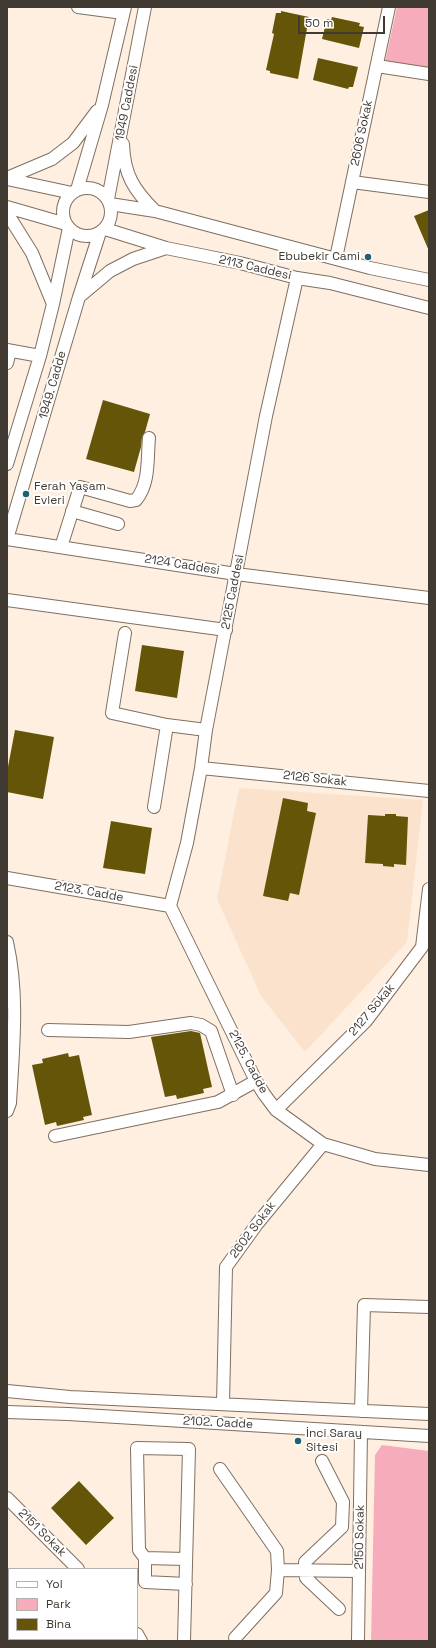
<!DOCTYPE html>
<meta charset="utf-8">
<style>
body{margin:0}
#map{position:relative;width:436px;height:1648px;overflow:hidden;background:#feefe1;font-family:"Space Grotesk",sans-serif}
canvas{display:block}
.frame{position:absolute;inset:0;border:8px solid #413a33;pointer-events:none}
.legend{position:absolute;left:8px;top:1568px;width:130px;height:72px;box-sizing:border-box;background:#fff;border:1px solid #b3b0ad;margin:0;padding:5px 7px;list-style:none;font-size:12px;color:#413a33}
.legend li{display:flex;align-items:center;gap:8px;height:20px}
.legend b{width:20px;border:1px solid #b3b0ad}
.scale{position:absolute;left:298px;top:16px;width:87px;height:18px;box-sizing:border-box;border:2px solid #413a33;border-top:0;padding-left:5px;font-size:12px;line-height:14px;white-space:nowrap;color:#413a33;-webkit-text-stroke:3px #fff;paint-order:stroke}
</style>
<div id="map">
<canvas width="436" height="1648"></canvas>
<div class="frame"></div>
<ul class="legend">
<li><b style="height:5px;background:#fff"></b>Yol</li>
<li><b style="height:11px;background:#f7acbc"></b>Park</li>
<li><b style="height:11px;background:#655508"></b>Bina</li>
</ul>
<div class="scale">50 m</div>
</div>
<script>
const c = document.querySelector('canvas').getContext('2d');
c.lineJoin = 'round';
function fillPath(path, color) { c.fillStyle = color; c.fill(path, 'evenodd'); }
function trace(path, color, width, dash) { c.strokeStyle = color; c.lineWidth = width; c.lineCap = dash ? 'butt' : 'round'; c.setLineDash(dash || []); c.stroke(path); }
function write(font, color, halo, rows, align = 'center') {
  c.font = font + ' "Space Grotesk",sans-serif'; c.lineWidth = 4; c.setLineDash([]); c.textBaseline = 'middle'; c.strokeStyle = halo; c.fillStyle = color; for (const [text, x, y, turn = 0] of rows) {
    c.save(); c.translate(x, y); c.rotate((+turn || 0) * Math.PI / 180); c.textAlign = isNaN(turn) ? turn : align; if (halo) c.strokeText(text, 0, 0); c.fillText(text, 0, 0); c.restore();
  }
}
fillPath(new Path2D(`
 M239 788 423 800 407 942 305 1052 261 996 217 899Z`), '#fbe2cc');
fillPath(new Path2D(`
 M397 7H429V69L385 62Z
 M382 1445 429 1451V1641H371L375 1455Z`), '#f7acbc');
fillPath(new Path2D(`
 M281 11 309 17 298 79 270 73V71L266 70 274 34 272 33 276 13H281Z
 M332 17 360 23 359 26 364 27 359 48 322 39 327 19 331 20Z
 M318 58 358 67 353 87H349L348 89 313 80Z
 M429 210V251L414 216Z
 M103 400 150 414 145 432 142 437 141 447 134 472 86 459Z
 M142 645 184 651 177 698 135 691Z
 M15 730 54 737 43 799 7 792V772Z
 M283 798 308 803 307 811 316 813 299 895 290 893 288 901 263 896Z
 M385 814H396V816L408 817 406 865 394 864V867L383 866V864L365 863 368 815 385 816Z
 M111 821 152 828 145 874 103 868Z
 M191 1031 200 1033 212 1087 203 1089 204 1093 177 1099 176 1095 165 1097 151 1037Z
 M68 1053 69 1057 79 1055 92 1115 83 1117 84 1120 57 1126 56 1122 45 1125 32 1065 43 1063 42 1059Z
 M79 1481 114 1518 86 1545 51 1508Z`), '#655508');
const minor = new Path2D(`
 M78 7 123 13
 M377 66 429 74
 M123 144C124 175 134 190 155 211
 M7 178 52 159 73 143 97 111
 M7 179 72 193
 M352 182 429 192
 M63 212a24 24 0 1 1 48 0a24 24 0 1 1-48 0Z
 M77 190 102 105 125 7
 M108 199 145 7
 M110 204 155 211 370 268 429 280
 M7 207 66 224
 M7 213 32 253 53 304
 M105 229 166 248 240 263 297 278 330 283 429 308
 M336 258 389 7
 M79 297 110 271 133 259 166 248
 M7 350 40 356
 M7 363 10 351
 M7 464 40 356 53 304 69 228
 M72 511 118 524
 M7 539 236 574 429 598
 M7 539 79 297 100 232
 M61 547 80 487 130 501 136 500C150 483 147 459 149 438
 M7 600 226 630
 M125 633 112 713 167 725 206 730
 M201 768 429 791
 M154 807 167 725
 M7 878 170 906
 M170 906 187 843 201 768 206 730 266 416 297 278
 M170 906 256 1081 264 1094 276 1110 323 1144 375 1159 429 1165
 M7 942C19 996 13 1048 10 1103L7 1111
 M48 1030 129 1032 191 1023 201 1025 211 1031 233 1095
 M276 1110 366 1021 422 947 429 889
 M55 1136 218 1102 256 1081
 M7 1391 70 1397 429 1414
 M223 1404 226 1267 257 1224 323 1144
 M361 1411 364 1305 429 1307
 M7 1412 68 1414 429 1436
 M322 1461 343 1502 342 1527 305 1562 306 1578 339 1609
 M220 1469 277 1551 278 1570 276 1593 235 1638
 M7 1498 78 1569
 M145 1558 139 1550 137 1448 189 1449 184 1641
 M278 1570 359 1571
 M186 1584 145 1582V1558L186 1559
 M137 1634 141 1641
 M358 1641 361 1432`);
trace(minor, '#7f6f60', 14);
trace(minor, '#fff', 12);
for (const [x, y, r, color] of [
 [368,257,4,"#1c6273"],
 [26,494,4,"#1c6273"],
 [298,1441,4,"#1c6273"]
]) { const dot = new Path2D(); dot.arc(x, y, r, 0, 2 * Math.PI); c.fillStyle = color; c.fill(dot); trace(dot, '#fff', 1.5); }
write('12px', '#413a33', '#fff', [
 ["1949 Caddesi",127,103,-79],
 ["2606 Sokak",362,133,-78],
 ["2113 Caddesi",255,268,13],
 ["1949. Cadde",53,385,-74],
 ["2124 Caddesi",182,565,9],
 ["2125 Caddesi",233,592,-79],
 ["2126 Sokak",315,779,6],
 ["2123. Cadde",89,892,10],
 ["2127 Sokak",372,1010,-50],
 ["2125. Cadde",248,1062,62],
 ["2602 Sokak",253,1230,-53],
 ["2102. Cadde",218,1423,3],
 ["2151 Sokak",42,1533,45],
 ["2150 Sokak",360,1537,-89]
]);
write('12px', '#413a33', '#fff', [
 ["Ebubekir Cami",360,257,"right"],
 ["Ferah Yaşam",34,487],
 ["Evleri",34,501],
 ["İnci Saray",306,1434],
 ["Sitesi",306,1448]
], 'left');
</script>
